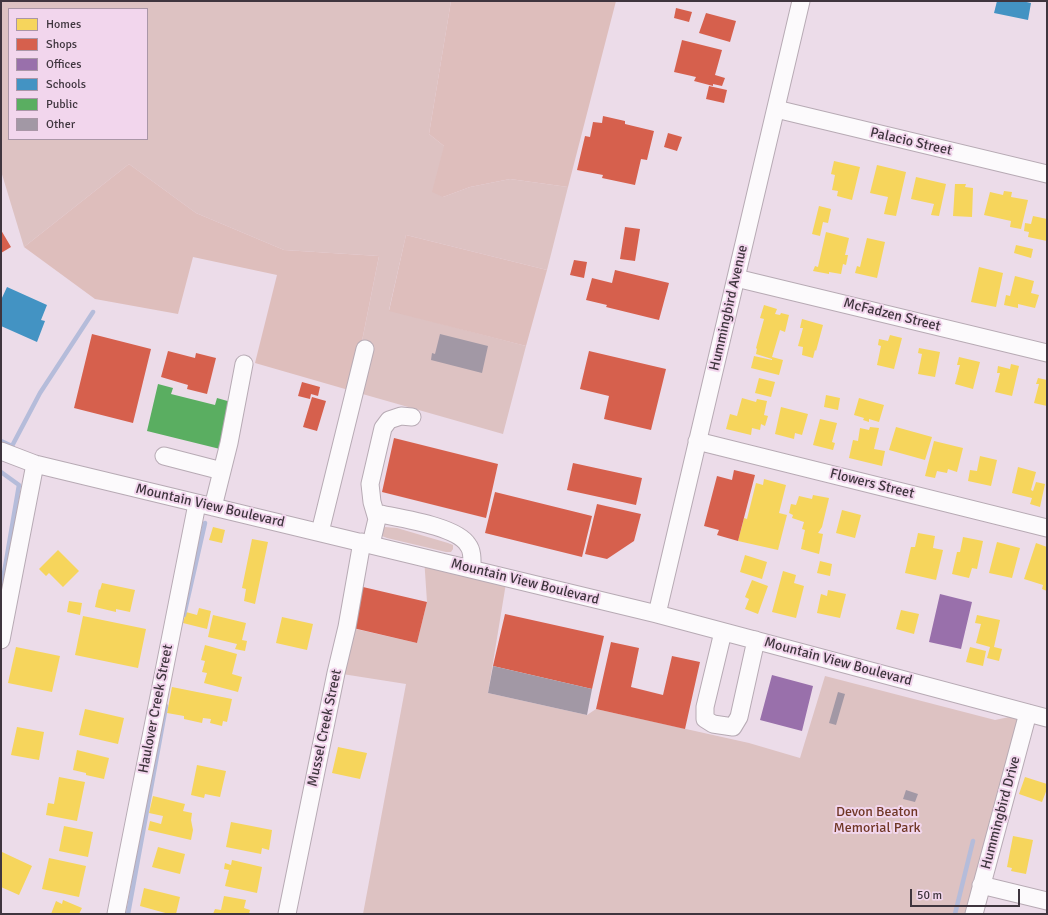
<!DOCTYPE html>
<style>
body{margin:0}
#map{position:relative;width:1048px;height:915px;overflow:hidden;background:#ecdce9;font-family:Signika,sans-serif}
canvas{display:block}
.frame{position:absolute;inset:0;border:2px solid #3f353e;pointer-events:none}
.legend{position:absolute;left:8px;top:8px;width:140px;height:132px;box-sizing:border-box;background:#f2d6ed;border:1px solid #aa96a7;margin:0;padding:5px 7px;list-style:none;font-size:12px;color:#3f353e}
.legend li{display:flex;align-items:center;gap:8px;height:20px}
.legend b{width:20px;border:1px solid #aa96a7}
.scale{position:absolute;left:910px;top:889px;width:110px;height:18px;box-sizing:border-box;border:2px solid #3f353e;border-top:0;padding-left:5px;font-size:12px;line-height:14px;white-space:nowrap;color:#3f353e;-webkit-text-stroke:3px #f2d6ed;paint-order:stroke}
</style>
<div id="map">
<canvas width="1048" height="915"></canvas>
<div class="frame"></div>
<ul class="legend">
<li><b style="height:11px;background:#f6d55c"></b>Homes</li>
<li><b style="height:11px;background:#d6604d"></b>Shops</li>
<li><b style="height:11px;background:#9970ab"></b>Offices</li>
<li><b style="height:11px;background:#4393c3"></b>Schools</li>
<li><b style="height:11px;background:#5aae61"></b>Public</li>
<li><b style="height:11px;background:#a298a5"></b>Other</li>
</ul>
<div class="scale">50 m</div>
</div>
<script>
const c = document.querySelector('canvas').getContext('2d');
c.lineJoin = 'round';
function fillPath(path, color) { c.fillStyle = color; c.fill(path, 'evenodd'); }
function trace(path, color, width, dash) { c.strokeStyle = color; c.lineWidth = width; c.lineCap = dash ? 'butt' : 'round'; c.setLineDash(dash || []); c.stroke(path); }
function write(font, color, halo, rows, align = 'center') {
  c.font = font + ' Signika,sans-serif'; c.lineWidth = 4; c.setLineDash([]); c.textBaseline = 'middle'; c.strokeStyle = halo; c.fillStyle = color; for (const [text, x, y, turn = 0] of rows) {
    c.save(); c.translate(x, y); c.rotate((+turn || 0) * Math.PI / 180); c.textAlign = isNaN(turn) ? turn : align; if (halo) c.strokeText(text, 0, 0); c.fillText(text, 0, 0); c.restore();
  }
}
fillPath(new Path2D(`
 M1 1H451L429 134 444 146 443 197 470 187 510 179 568 187 547 270 406 235 389 310 526 346 503 434 352 391 379 256 284 250 196 213 129 164 24 247 1 171ZM9 9H147V139H9Z
 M385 527 397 528 448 543 453 545V549L451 552H446L387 538 382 536 381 529Z
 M424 557 507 577 488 693 587 715 596 709 749 743 800 758 825 676 995 720 1028 713 974 914H363L406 684 336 673 347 627 417 643 427 602Z`), '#ddc2c2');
fillPath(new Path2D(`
 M451 1H616L568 187 510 179 470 187 443 197 432 192 444 146 429 134Z
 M129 164 196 213 284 250 379 256 352 391 255 363 277 275 193 257 178 314 95 299 24 247Z
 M406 235 547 270 526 346 389 311Z`), '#debebc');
fillPath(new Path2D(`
 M834 161 860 167 852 200 837 196 838 191 832 190 835 175 831 174Z
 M877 165 906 172 896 216 884 214 888 197 870 193Z
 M916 177 946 184 939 216 931 215 934 204 911 199Z
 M955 184H966L965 187 973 188 972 217 953 216Z
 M1004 191 1012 192 1011 197 1028 200 1021 229 1010 227 1011 221 984 215 990 192 1003 195Z
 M819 206 831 209 828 223 823 222 820 236 812 234Z
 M1033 216 1047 219V241L1028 237 1029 232 1024 231 1025 223 1031 224Z
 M826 232 849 238 845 255H848L846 265 843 264 841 274 829 272V274L813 271 815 266 818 267Z
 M867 238 885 242 877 278 855 273 857 266 860 267Z
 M1016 245 1033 249 1031 258 1014 253Z
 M979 267 1003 273 996 307 971 302Z
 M1015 276 1034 281 1031 293 1039 295 1035 308 1018 304V308L1004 305 1006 295 1010 296Z
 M764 305 777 309 775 314 780 315 781 313 789 315 785 332 780 330 772 357 783 360 779 375 751 368 754 356 772 360V359L756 354 757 349 756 348 764 319 760 318Z
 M802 319 823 325 816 351 815 350 813 358 802 355 803 347 798 346 803 328H800Z
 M890 335 902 338 894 369 877 365 881 346 878 345 879 339 888 341Z
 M919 348 940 352 935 377 918 374 922 354 918 353Z
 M959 357 980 362 973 389 955 384 960 365H957Z
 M1011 364 1019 366 1012 396 995 392 1000 373H997L998 366 1010 369Z
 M759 378 775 382 771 397 755 393Z
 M1038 378 1047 380V406L1034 403 1039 384H1036Z
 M826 395 840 398 838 410 824 407Z
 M742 398 756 402 757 399 767 401 764 415 768 416 765 426 761 424 760 430 752 428 751 435 726 429 730 414 737 416Z
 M859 398 884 405 879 422 869 419V422L863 420 864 418 854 415Z
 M781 407 808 414 802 435 795 433 794 439 775 434Z
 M820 419 837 423 832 442 835 443 833 450 813 445Z
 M870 427 879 428 874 449 885 451 882 466 849 458 853 440 858 441 860 428 869 430Z
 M896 427 932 437 925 460 889 450Z
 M934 441 963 448 957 472 948 469 947 473 937 471 935 478 925 476Z
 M980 456 997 460 991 486 968 481 970 470 977 471Z
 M1018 467 1036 472 1031 490 1033 491 1036 482 1045 484 1040 507 1030 504 1032 498 1012 493Z
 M764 479 786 485 779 513 787 515 778 550 738 541 744 518 747 519 756 483 763 485Z
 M813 495 829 498 822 527 818 533 823 534 819 554 801 549 805 530 802 529 804 522 792 518 793 515 789 513 791 504 796 505 799 496 812 499Z
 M842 510 861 515 855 538 836 533Z
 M213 527 225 530 222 543 209 540Z
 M918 533 935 536 933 548 943 550 936 580 905 573 911 547H915Z
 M963 537 983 541 977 569 972 568 969 578 952 574 957 552H960Z
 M252 539 268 542 255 604 244 601 246 589 242 588Z
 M997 542 1020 548 1012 578 989 573Z
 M1036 543 1047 547V591L1042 589 1043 585 1024 579Z
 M58 550 79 571 63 587 49 573 46 576 39 569Z
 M745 555 767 562 762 579 740 572Z
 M820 561 832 564 830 576 817 573Z
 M783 571 796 575 794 583 804 586 796 618 772 612Z
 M752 580 768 586 758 614 745 609 749 599 745 597Z
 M102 583 135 590 130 612 116 609V612L95 607 99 589 100 590Z
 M828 590 846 594 840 618 817 613 821 594 827 596Z
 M69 601 82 603 80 615 67 612Z
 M199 608 211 611 207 629 183 623 186 612 197 615Z
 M901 610 919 614 914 634 896 629Z
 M213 615 246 623 242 640 247 641 245 651 235 649 237 644 208 637Z
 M977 615 1000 620 994 647 1002 649 999 661 987 658 990 647 976 643 981 624 975 623Z
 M83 616 146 629 138 668 75 655Z
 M282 617 313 624 307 650 276 643Z
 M205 645 237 654 232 674 242 677 238 692 204 683 207 673 202 672 205 661 201 660Z
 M16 647 60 656 52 692 8 683Z
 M970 647 986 651 983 666 966 662Z
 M172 687 232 699 227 722 223 721 222 726 210 723 211 719 203 718 202 723 184 719V716L167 713Z
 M85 709 124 718 118 744 79 735Z
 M17 727 44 732 39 760 11 755Z
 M338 747 367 753 360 779 332 773Z
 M77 750 109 758 104 779 86 775V773L73 770Z
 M197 765 226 771 220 797 205 794 204 798 191 795Z
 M59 777 85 782 77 821 46 815 48 803 54 804Z
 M1025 777 1047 784V789L1042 802 1019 794Z
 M153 796 185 804 183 811 192 813 191 820 193 830 191 840 148 830 150 821 161 824 163 816 149 813Z
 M231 822 272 830 269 850 262 848 261 854 226 847Z
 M64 826 93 832 88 857 59 851Z
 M1013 836 1033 840 1026 874 1011 871 1012 868 1007 867Z
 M158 847 185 854 180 874 152 867Z
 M2 852 32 866 19 895 1 887Z
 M49 858 86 866 79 897 42 889Z
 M232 860 262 867 257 893 225 886 229 870 224 869 225 863 231 865Z
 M144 888 180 897 176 914H169L140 906Z
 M224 896 246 900 244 908 250 910 249 914H213L215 909 221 910Z
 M63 900 82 908 79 914H51L56 901 62 904Z`), '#f6d55c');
fillPath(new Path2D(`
 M676 8 692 12 689 22 674 18Z
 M706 13 736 21 730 42 699 33Z
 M682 40 722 50 715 75 725 78 722 86 713 84V86L694 81 696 77 674 72Z
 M709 86 727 90 724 103 706 99Z
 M603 116 625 121V124L654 131 647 160 641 159 635 185 602 178 603 175 577 170 585 136 590 137 593 122 602 123Z
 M668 133 682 137 677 151 664 147Z
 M625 227 640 229 635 261 620 259Z
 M1 230 11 247 1 253Z
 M574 260 587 262 584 278 570 275Z
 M615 270 669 283 659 320 606 307 607 305 586 300 592 278 612 283Z
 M92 334 151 349 133 423 74 408Z
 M168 351 195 358 196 353 216 358 207 394 187 389 188 385 161 377Z
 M589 351 666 369 651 430 604 419 609 396 580 389Z
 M302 382 320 387 318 396 311 394 310 399 298 396Z
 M312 397 326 401 317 431 303 427Z
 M394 438 498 464 486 518 382 492Z
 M573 463 642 478 636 505 567 490Z
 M734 470 755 475 738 541 717 535 719 530 704 526 717 476 732 480Z
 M495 492 592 516 582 557 485 533Z
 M597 504 641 514 634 541 607 559 585 554Z
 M363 587 427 602 417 643 353 628Z
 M505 614 604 636 592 689 493 666Z
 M611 642 639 648 631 687 663 695 672 656 700 662 685 729 596 709Z`), '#d6604d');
fillPath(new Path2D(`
 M940 594 972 602 961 649 929 642Z
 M772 675 813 686 802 731 760 720Z`), '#9970ab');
fillPath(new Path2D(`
 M997 1H1022L1031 3 1028 20 994 13Z
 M7 287 47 305 41 320 45 321 37 342 1 326V300Z`), '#4393c3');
fillPath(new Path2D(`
 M158 384 173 388 171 394 215 405 217 398 231 402 220 449 147 431Z`), '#5aae61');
trace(new Path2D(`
 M1 441 12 446 40 393 93 312
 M1 472 19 485 1 591
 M184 615 205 523
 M128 914 166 706
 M955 914 973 841`), '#b5bcda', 4.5);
fillPath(new Path2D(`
 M440 334 488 346 482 373 431 360 432 353 435 354Z
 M493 666 592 689 587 715 488 693Z
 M838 692 845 694 836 725 829 723Z
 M906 790 918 794 915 802 903 799Z`), '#a298a5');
const minor = new Path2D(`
 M776 109 1047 174
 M736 278 1047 353
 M697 441 1047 528
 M1 451 35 464 657 614 1047 718
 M164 456 222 471
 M213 507 229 443 244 364
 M376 513C398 518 457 526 468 545 473 551 472 562 472 569
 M320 532 365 349
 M371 544 377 519 372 502 370 484 383 428 389 420 401 416 412 417
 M657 614 801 1
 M723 632 705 707V719L713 724 733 727 739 717 756 640
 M1 640 35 464
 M981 885 1047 901
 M116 914 197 504
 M287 914 336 673 347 627 362 542
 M974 914 1028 713`);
trace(minor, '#b7aab4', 19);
trace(minor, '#fcfafc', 17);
write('14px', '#3f353e', '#f2d6ed', [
 ["Palacio Street",911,142,13],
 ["Hummingbird Avenue",729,308,-77],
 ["McFadzen Street",892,315,14],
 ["Flowers Street",872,484,14],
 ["Mountain View Boulevard",210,506,13],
 ["Mountain View Boulevard",525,582,14],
 ["Mountain View Boulevard",838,662,15],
 ["Haulover Creek Street",156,709,-79],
 ["Mussel Creek Street",325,728,-78],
 ["Hummingbird Drive",1001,813,-75]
]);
write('14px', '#703726', '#f2d6ed', [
 ["Devon Beaton",877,812],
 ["Memorial Park",877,828]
]);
</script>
